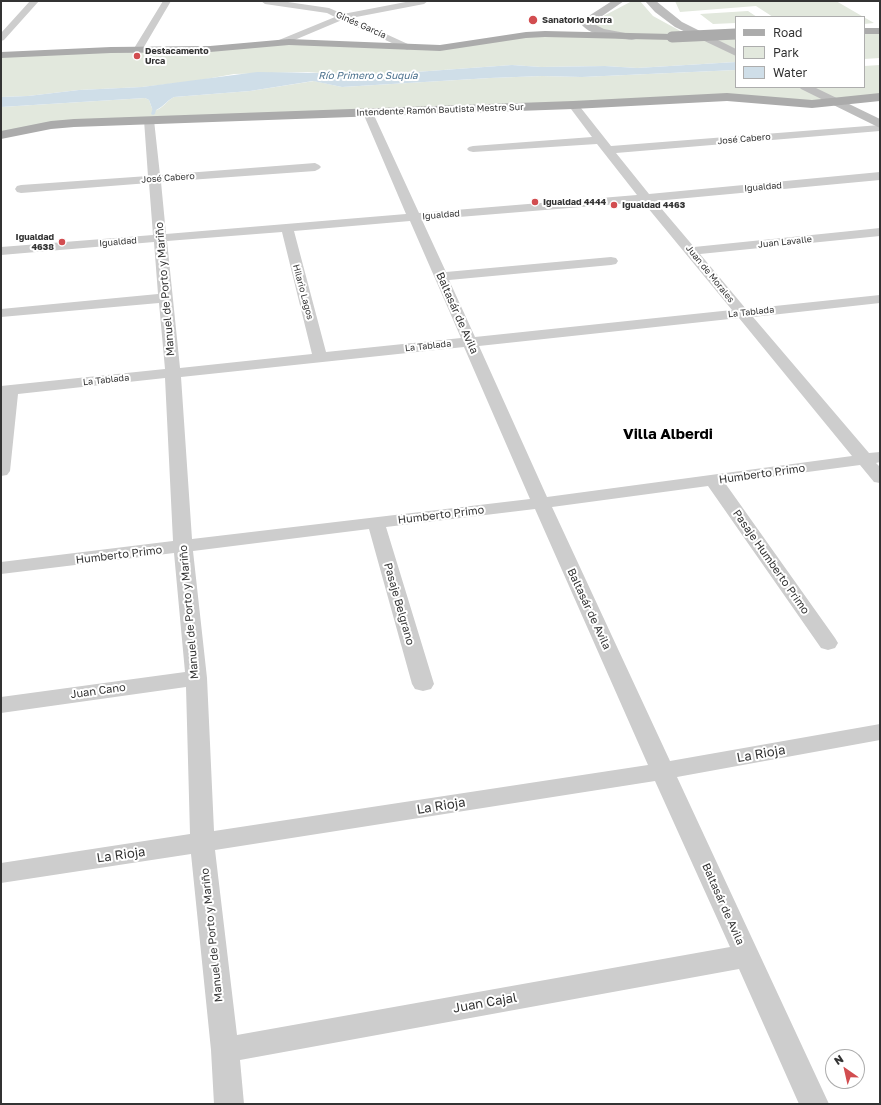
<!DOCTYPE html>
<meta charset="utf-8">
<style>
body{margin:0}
#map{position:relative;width:881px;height:1105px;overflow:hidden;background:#fff;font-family:"Golos Text",sans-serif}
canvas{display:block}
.frame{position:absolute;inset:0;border:2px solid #333;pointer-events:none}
.legend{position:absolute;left:735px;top:16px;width:130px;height:72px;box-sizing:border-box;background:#fff;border:1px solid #adadad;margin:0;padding:5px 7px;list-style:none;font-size:12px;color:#333}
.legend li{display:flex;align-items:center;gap:8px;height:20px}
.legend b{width:20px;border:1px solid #adadad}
.north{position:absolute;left:825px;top:1049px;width:40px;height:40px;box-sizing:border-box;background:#fff;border:1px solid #adadad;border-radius:50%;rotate:326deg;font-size:11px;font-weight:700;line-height:16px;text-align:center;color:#333}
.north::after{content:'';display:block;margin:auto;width:14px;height:18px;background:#d24d50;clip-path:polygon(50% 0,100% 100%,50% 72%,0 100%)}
</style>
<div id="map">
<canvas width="881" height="1105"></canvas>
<div class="frame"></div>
<ul class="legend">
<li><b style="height:5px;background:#ababab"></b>Road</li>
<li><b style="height:11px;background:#e2e8dd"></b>Park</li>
<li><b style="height:11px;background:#cfdee8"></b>Water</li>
</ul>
<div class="north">N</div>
</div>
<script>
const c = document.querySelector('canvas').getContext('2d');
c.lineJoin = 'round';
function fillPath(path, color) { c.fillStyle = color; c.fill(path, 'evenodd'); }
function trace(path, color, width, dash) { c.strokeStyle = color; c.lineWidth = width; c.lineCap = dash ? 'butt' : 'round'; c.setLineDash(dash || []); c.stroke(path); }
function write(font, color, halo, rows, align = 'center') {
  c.font = font + ' "Golos Text",sans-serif'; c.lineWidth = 4; c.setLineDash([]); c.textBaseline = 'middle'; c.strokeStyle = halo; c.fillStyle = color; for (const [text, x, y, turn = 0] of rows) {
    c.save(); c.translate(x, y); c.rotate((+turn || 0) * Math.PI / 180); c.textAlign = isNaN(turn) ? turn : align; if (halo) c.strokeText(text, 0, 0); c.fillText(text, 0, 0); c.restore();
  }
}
fillPath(new Path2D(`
 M632 1H640L653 16 684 33C659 34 612 39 591 24L596 20Z
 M675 1H836L874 23 864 24V17H773L756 6 680 12Z
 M748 11 757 17H736V23L713 24 700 14Z
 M864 31H880V58L864 59Z
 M526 35 736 36V62L637 68 605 66 541 67 512 65 388 74H332L308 72 234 74 195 81 142 87 79 90 28 96 1 97V55L203 49 282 42 434 48Z
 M880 65V97L822 103 741 97 74 123 1 135V107L145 98 149 100 153 111C162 110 166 101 174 97L250 91 314 81 342 87 490 78 542 76 582 77 736 70V87H864V66Z`), '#e2e8dd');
fillPath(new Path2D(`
 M736 62V70L582 77 542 76 490 78 342 87 313 81 250 91 174 97C166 101 162 109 153 111L149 100 145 98 1 107V97L28 96 79 90 142 87 257 72 388 74 512 65 541 67 605 66 637 68Z`), '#cfdee8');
fillPath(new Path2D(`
 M155 101 158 102 155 114 153 115 151 114Z`), '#cfdee8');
fillPath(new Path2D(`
 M30 1H39L4 40 1 41V33Z
 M163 1H171L141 52H135L133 50Z
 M261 1H281L329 8 343 14 411 1H428L424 4 351 18 410 45 412 47 410 49 407 50 342 20 285 44H279L277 42 279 40 335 17 327 13 265 4Z
 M573 102 577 103 611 146 880 125V131L616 153 649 194 880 172V180L655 201 694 247 880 228V236L700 254 746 309 880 295V303L753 317 869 453 880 452V462L876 463 880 467V483L874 482 860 465 725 483 835 638 838 643 835 648 828 650 821 648 708 486 552 507 670 761 880 724V740L677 777 829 1104H799L739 969 240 1060 244 1104H214L211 1050 191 854 1 883V863L190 834 186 687 1 713V697L185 672 174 553 1 574V562L173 541 165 378 18 394 10 471 7 475 1 476V386L165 369 159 303 1 317V309L158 294 154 242 1 255V247L153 235 149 183 21 193 17 192 15 189 17 186 21 185 148 176 144 120 149 117 154 120 160 175 315 163 319 165 321 167 319 169 315 171 161 182 166 234 406 214 363 113 368 110 373 113 419 213 637 195 597 144 473 152 469 151 467 149 469 147 473 146 592 137 568 105ZM643 202 732 310 475 337 449 280 611 265 616 264 618 261 616 258 611 257 446 272 422 220ZM410 221 461 338 326 352 294 231ZM282 232 312 354 180 368 167 241ZM739 318 852 456 547 497 479 346ZM464 347 530 499 192 539 181 377ZM535 509 648 765 214 831 207 678 193 551 369 529 412 684 415 689 423 691 431 689 434 684 386 527ZM655 781 730 947 237 1035 215 850Z`), '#cdcdcd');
fillPath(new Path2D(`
 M612 1H624L592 23 604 29 636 35 637 37 636 39 632 40C617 38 591 37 581 24L584 19Z
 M645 1H656L682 22 736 49V56L675 27 655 12Z
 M799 87H814L880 119V128L801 89Z`), '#bdbdbd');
fillPath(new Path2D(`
 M864 28H880V34H864Z
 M545 31 672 34 677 37 672 40 545 37 526 38 440 51 289 45 210 52 111 53 1 58V52L111 47 210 46 289 39 440 45 526 32Z
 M727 93 812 100 880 93V101L812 108 727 101 573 109 74 127 51 129 1 139V131L51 121 74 119 573 101Z`), '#ababab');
trace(new Path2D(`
 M672 37 736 34`), '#ababab', 11);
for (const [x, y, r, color] of [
 [533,20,5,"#d24d50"],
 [137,56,4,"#d24d50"],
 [535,202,4,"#d24d50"],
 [614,205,4,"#d24d50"],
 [62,242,4,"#d24d50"]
]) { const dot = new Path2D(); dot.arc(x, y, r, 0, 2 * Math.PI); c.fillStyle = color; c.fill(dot); trace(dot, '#fff', 1.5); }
write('bold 9px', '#333', '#fff', [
 ["Sanatorio Morra",542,20],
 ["Destacamento",145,51],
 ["Urca",145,61],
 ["Igualdad 4444",543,202],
 ["Igualdad 4463",622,205],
 ["Igualdad",54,237,"right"],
 ["4638",54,247,"right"]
], 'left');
write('9px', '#333', '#fff', [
 ["Ginés García",361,25,24],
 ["Intendente Ramón Bautista Mestre Sur",440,110,-2],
 ["José Cabero",744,139,-5],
 ["José Cabero",168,178,-4],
 ["Igualdad",763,187,-5],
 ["Igualdad",441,215,-5],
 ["Igualdad",118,242,-5],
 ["Juan Lavalle",785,242,-6],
 ["Juan de Morales",710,274,51],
 ["Hilario Lagos",303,292,75],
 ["La Tablada",751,312,-6],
 ["La Tablada",428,346,-6],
 ["La Tablada",106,380,-6]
]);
write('italic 10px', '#496f8c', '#fff', [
 ["Río Primero o Suquía",368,76]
]);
write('11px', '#333', '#fff', [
 ["Manuel de Porto y Mariño",165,289,-95],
 ["Baltasár de Avila",457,313,66],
 ["Humberto Primo",762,474,-8],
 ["Humberto Primo",441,515,-7],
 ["Humberto Primo",119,555,-7],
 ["Pasaje Humberto Primo",771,562,55],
 ["Pasaje Belgrano",399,604,74],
 ["Baltasár de Avila",589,609,65],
 ["Manuel de Porto y Mariño",189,612,-95],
 ["Juan Cano",98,691,-8],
 ["Baltasár de Avila",723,904,66],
 ["Manuel de Porto y Mariño",212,935,-96]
]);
write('13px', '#333', '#fff', [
 ["La Rioja",761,754,-10],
 ["La Rioja",441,806,-9],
 ["La Rioja",121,855,-8],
 ["Juan Cajal",485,1003,-10]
]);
write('bold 15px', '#000', '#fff', [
 ["Villa Alberdi",668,434]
]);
</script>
